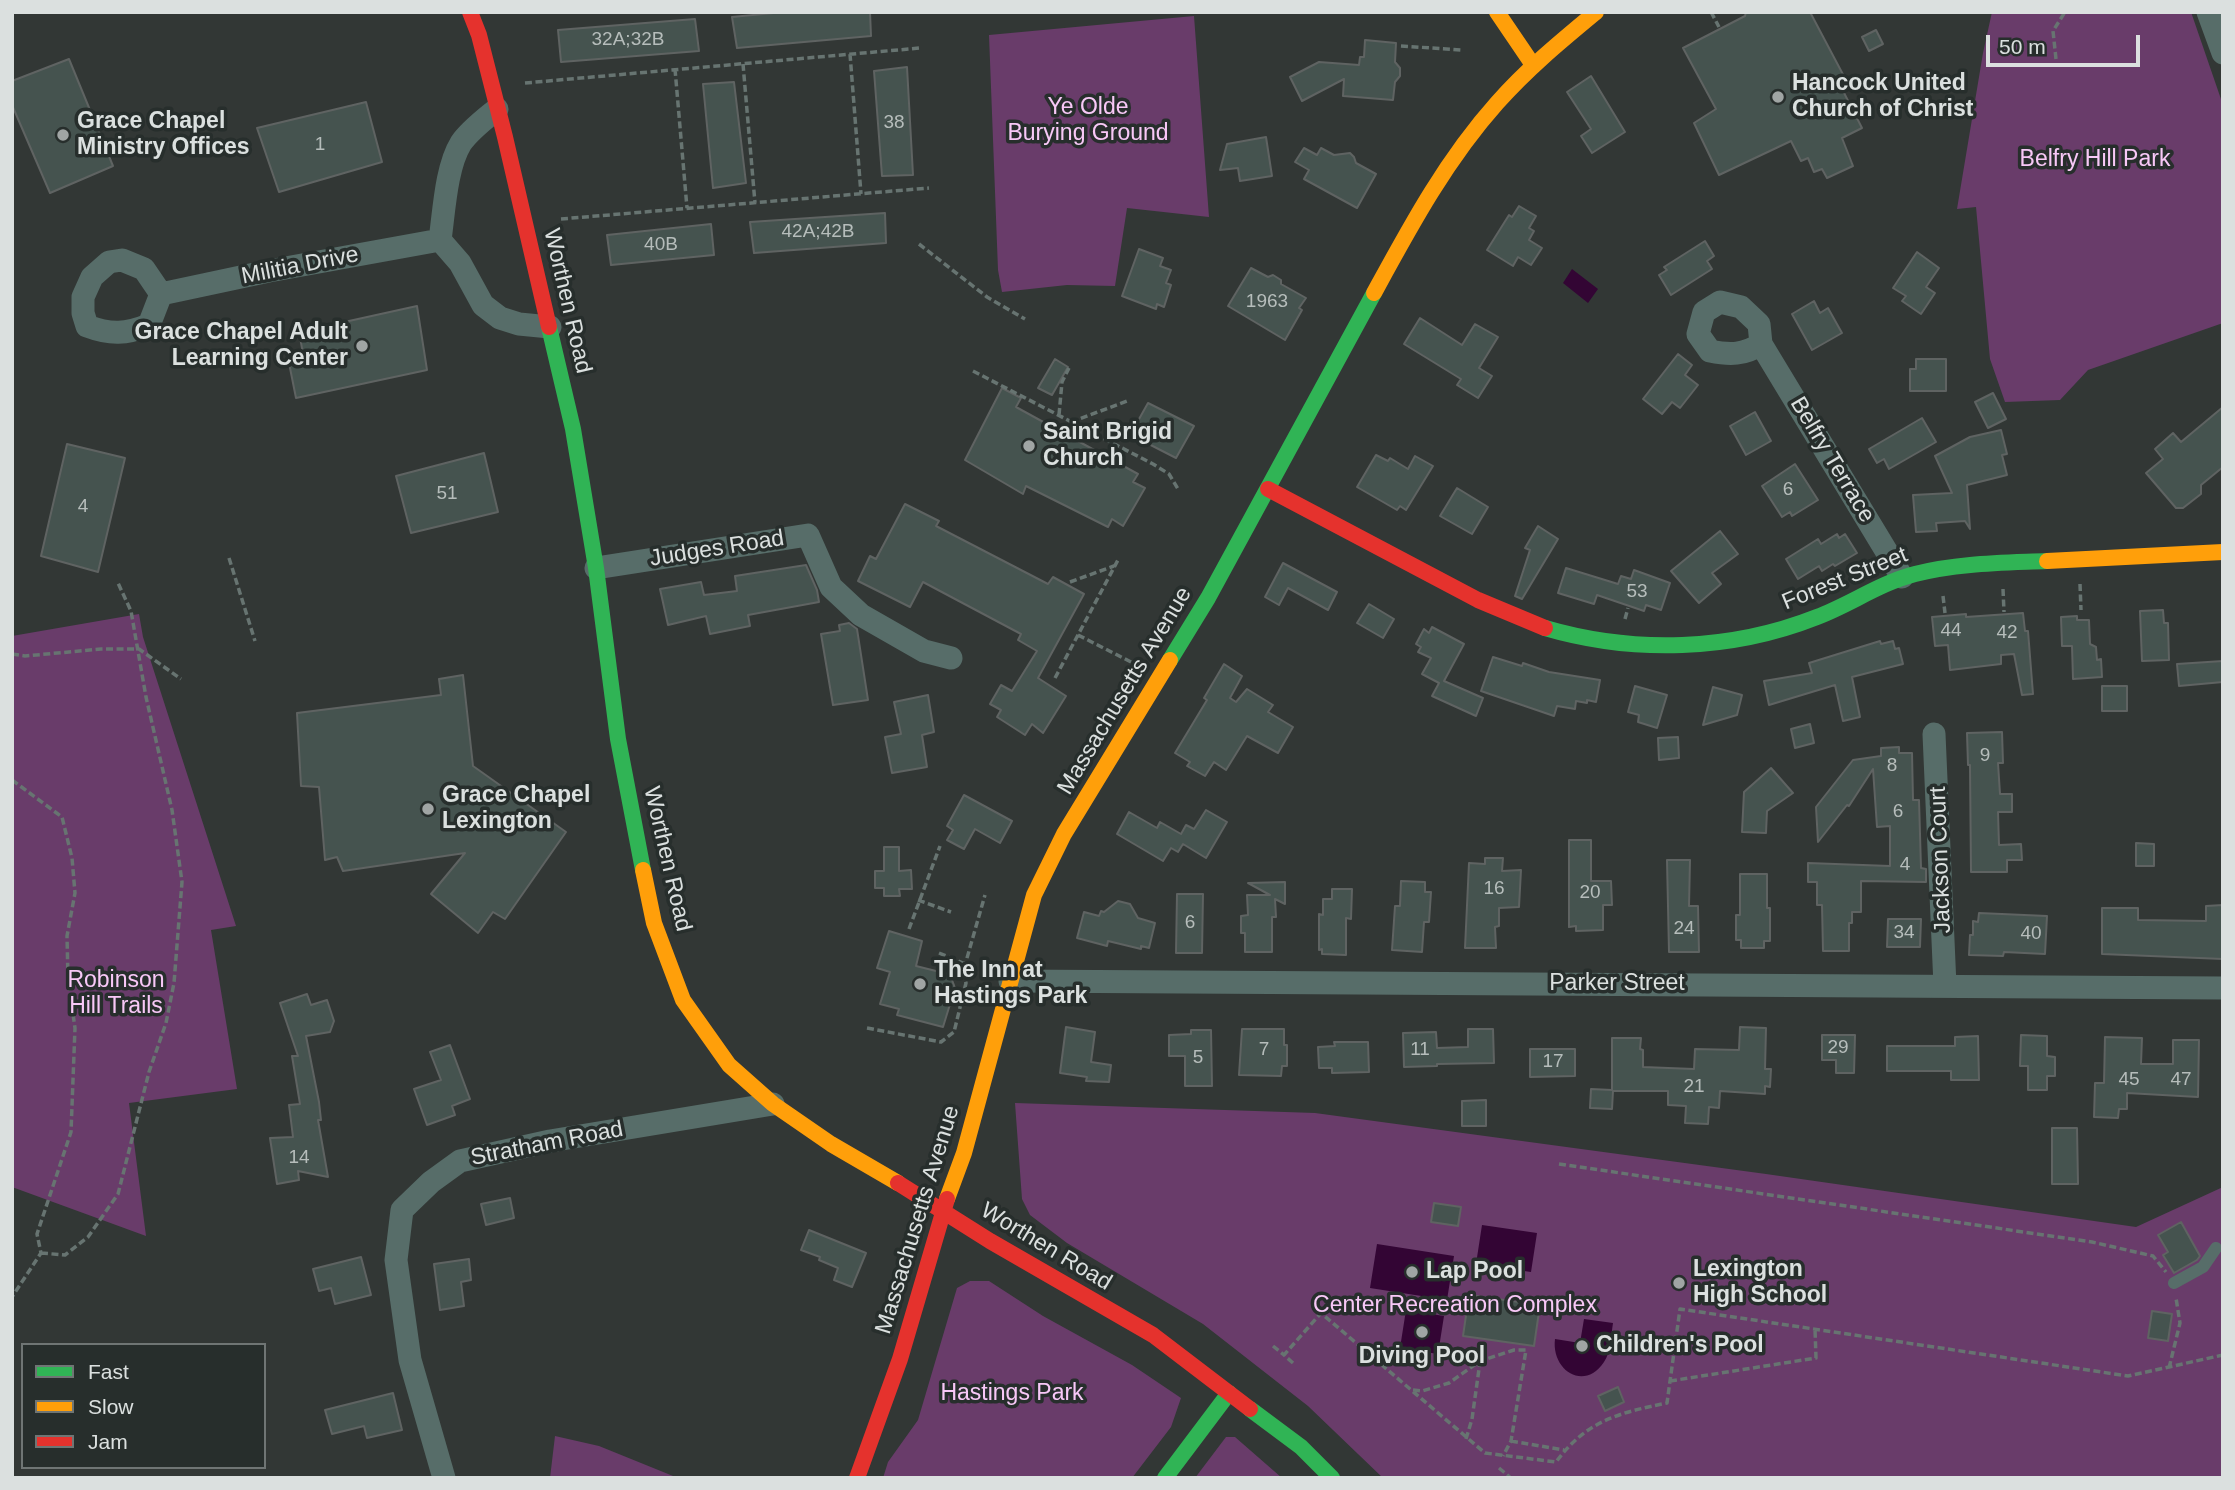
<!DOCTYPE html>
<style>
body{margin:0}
#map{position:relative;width:2235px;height:1490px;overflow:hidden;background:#323735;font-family:Helvetica,sans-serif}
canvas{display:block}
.frame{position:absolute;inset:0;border:14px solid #dbe0df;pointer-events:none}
.legend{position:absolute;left:21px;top:1343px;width:245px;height:126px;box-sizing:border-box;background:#272e2c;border:2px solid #6f7574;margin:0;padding:9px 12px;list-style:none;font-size:21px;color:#dbe0df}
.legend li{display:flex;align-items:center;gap:14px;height:35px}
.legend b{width:35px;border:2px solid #6f7574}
.scale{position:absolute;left:1986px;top:35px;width:154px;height:32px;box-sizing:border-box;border:4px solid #dbe0df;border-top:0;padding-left:9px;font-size:21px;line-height:24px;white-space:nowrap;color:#dbe0df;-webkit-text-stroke:5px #272e2c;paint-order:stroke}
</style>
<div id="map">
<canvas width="2235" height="1490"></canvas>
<div class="frame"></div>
<ul class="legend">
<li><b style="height:9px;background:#30b455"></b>Fast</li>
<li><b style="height:9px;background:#ff9f0a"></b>Slow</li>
<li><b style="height:9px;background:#e5322d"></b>Jam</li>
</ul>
<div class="scale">50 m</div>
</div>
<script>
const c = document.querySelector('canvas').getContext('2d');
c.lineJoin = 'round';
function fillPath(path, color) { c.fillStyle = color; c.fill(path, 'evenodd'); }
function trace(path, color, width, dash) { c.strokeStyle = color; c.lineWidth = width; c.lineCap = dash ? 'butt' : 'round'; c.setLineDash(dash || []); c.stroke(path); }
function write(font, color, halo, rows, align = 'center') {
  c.font = font + ' Helvetica,sans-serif'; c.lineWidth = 7; c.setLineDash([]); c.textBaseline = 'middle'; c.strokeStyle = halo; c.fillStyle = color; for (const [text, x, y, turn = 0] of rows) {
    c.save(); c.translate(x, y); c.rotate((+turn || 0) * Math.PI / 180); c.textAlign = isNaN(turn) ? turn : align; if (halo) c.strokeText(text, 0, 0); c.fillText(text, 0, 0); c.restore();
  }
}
fillPath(new Path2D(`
 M1992 12H2191L2223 105V323L2088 370 2060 400 2005 402 1990 359 1976 207 1957 209 1983 53Z
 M1194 16 1209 217 1127 208 1115 286 1067 285 1002 292 998 270 989 35Z
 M139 614 143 637 236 926 211 930 237 1089 129 1103 146 1236 12 1187V636Z
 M1015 1103 1315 1113 1766 1174 2136 1227 2223 1187V1478H1383L1308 1406 1203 1324 1067 1243 1030 1215 1022 1199Z
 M970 1281H989L1043 1316 1132 1365 1181 1398 1171 1427 1132 1478H883L888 1462 918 1420 957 1288Z
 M555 1436 599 1446 678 1478H550Z
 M1226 1437H1235L1282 1478H1195Z`), '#693c6a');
fillPath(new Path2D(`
 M1572 269 1598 289 1588 303 1563 283Z
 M1482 1225 1537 1233 1531 1272 1476 1264Z
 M1377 1244 1454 1256 1447 1300 1370 1288Z
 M1406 1310 1444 1316 1438 1354 1400 1348Z
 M1584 1319 1613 1323C1611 1335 1611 1352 1604 1362 1584 1392 1551 1370 1555 1339L1580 1343Z`), '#330534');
const building = new Path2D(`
 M784 12H870L871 36 737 48 732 17Z
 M1746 12H1810L1847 82 1840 85 1862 128 1842 138 1853 166 1827 178 1822 169 1814 172 1808 158 1801 161 1791 141 1719 175 1694 123 1716 109 1683 48 1745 16Z
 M695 19 699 51 561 62 558 30Z
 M1876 30 1883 44 1869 51 1862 37Z
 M1365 40 1396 43 1395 62 1400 68V76L1395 82 1393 100 1343 96 1344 79 1302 101 1290 77 1319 62 1359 65 1360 57H1364Z
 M69 59 113 166 50 193 12 105V81Z
 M907 67 913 175 882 176 874 71Z
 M1591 76 1625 132 1592 153 1581 136 1591 129 1567 92Z
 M734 82 746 183 713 188 703 84Z
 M366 102 382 162 279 192 257 128Z
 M1266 137 1272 176 1240 181 1238 168 1220 170 1227 144Z
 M1304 148 1317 155 1321 148 1334 155 1350 153 1354 157 1356 163 1376 174 1357 208 1304 179 1309 170 1295 162Z
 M1519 206 1536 216 1529 228 1534 231 1529 240 1542 248 1531 265 1518 257 1513 266 1487 250 1509 215 1512 217Z
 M885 213 886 243 754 253 750 222Z
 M711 224 714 255 611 265 607 235Z
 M1705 241 1714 256 1707 261 1712 269 1671 295 1659 275 1667 270 1664 267Z
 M1139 249 1163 258 1160 266 1171 270 1166 283 1171 285 1164 307 1157 304 1156 309 1122 296Z
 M1917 252 1939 268 1926 287 1935 293 1921 314 1902 301 1906 296 1893 288Z
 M1251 268 1268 277 1273 275 1281 280V284L1306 298 1299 308 1302 310 1285 340 1228 306Z
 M1814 301 1820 313 1828 308 1842 333 1812 350 1792 314Z
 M417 306 427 370 296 398 289 363 304 359 299 332Z
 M1420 318 1462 345 1475 324 1498 337 1479 368 1492 376 1478 398 1457 385 1461 379 1404 344Z
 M1678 354 1692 365 1685 375 1698 385 1680 408 1672 402 1662 414 1643 399Z
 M1055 359 1068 367 1052 395 1038 388Z
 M1916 359H1946V391H1910V369H1916Z
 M1002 388 1021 398 1016 407 1138 474 1133 482 1145 488 1123 526 1112 519 1108 527 1026 486 1023 494 965 460Z
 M1993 393 2006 419 1988 428 1975 402Z
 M1148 403 1194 426 1176 458 1137 438 1140 432 1134 428Z
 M2223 407V467L2201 485V494L2183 508H2176L2146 473 2163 459 2155 449 2173 433 2181 442Z
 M1755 412 1771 441 1746 455 1730 426Z
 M1922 418 1936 442 1889 469 1884 459 1877 463 1869 449Z
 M2001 430 2007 454 2002 455 2007 475 1967 485 1970 529 1965 521 1936 523 1937 531 1916 532 1913 495 1952 493 1935 456 1970 437Z
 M67 444 125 458 98 572 41 556Z
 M484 453 498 512 411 533 396 476Z
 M1376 455 1388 461 1390 458 1408 469 1415 456 1433 466 1406 510 1400 506 1397 510 1357 487Z
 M1795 464 1818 500 1792 516 1790 512 1782 517 1762 486Z
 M1457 488 1488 507 1472 534 1440 516Z
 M905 504 939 521 936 526 1048 584 1053 577 1084 594 1038 678 1066 696 1043 733 1032 724 1025 735 997 717 1001 710 990 704 1001 685 1012 691 1037 651 1018 640 1021 634 923 582 910 607 858 581 870 556 876 559Z
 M1538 526 1558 539 1522 599 1515 596 1530 550 1525 548Z
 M1720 531 1738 554 1712 573 1721 584 1699 603 1671 571Z
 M1837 534 1839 538 1845 534 1857 553 1835 566 1833 564 1822 571 1819 566 1798 579 1786 559 1818 539 1821 544Z
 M1283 563 1337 592 1328 610 1288 588 1279 605 1265 597Z
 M806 565 817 590 819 602 748 615 750 626 710 634 706 616 668 625 660 589 701 582 704 595 737 591 735 576Z
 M1566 568 1618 584 1621 576 1631 579 1634 570 1670 583 1661 610 1646 605 1644 611 1597 595 1594 604 1558 593Z
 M1369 604 1394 619 1383 638 1357 623Z
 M2163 610 2164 623H2168L2169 660 2142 661 2140 611Z
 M2023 613 2025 631H2028L2033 694 2022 695 2014 654 2001 655V664L1950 670 1948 645 1935 646 1932 617 1966 614V617Z
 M2077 616V620H2089L2090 644 2096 647 2097 660 2101 659 2102 677 2073 679 2072 646H2062L2061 617Z
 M849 623 857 629 868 700 833 705 821 634 840 631 839 625Z
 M1432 627 1464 644 1444 681 1483 698 1476 716 1432 696 1439 683 1422 674 1431 658 1418 652 1421 647 1416 644 1424 629 1429 633Z
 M1880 641 1881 644 1893 641 1895 649 1899 648 1903 664 1852 677 1860 717 1843 721 1835 685 1769 705 1764 681 1812 673 1809 663Z
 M1493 657 1522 666 1523 663 1549 672 1600 680 1596 702 1587 700V703L1576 701 1575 709 1557 706 1554 716 1481 691Z
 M2223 661V682L2179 686 2177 664Z
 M1224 664 1242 676 1230 698 1236 702 1247 689 1273 705 1268 712 1293 727 1278 753 1247 736 1226 770 1214 762 1205 776 1187 766 1190 762 1175 753 1207 700 1204 698Z
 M463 675 473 766 566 832 505 919 493 912 478 933 431 894 465 853 343 871 337 857 325 860 319 787 301 786 297 713 441 695 439 679Z
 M1635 686 1667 695 1657 728 1638 722 1639 715 1628 712Z
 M2102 686H2127V711H2102Z
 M1713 687 1742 695 1737 715 1703 725Z
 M928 695 934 732 922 735 927 767 892 773 885 737 901 734 894 702Z
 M1810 724 1814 743 1795 748 1791 729Z
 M2002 732 2003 763H1998L2000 794H2012V812H1998L1999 845 2021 844 2022 860H2007V872H1971L1970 765H1968L1967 733Z
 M1678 737 1679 758 1659 760 1658 738Z
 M1899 747V753H1912L1913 800H1919L1921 868 1926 869V882L1861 881V912H1852V923H1849V951H1823L1822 905H1817V882H1808V863L1890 866V826L1877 827 1873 769 1849 806 1847 805 1818 842 1816 807 1853 760 1881 756V748Z
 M1771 768 1793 793 1767 811 1766 833 1742 832 1744 792Z
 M964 795 1012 821 1000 843 975 829 964 849 947 840 953 830 947 826Z
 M1206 810 1227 822 1206 858 1183 844 1178 852 1171 848 1163 861 1117 834 1129 812 1157 828 1160 822 1181 834 1186 825 1194 829Z
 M1569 840H1591V881H1611L1612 905H1603V930L1576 931V926L1569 927Z
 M2136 843 2154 844V866H2136Z
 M884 847H899V871L911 870 912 889H899L900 896H884V888H875V871H884Z
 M1485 858H1503L1502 871 1521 870 1519 907 1499 908V926L1495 927 1496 948H1465L1469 863 1485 864Z
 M1667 860H1690L1689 906H1698L1699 952H1669Z
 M1740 874H1767V908H1770V941H1764V948H1741V940H1736V915H1740Z
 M1401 881 1425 882V892H1431L1429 922H1424L1422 952 1392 950 1395 906H1400Z
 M1285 882V904L1275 899 1276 917H1272V952H1245V933H1241V916L1248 915 1247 895H1270L1248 883Z
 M1332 889H1352L1351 919 1346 918V955L1322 954V949L1319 950V914L1323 915V899H1332Z
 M1177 894H1203L1202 953H1176Z
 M1118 901 1130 904 1138 918 1155 923 1149 948 1141 946V949L1108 941 1107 946 1077 938 1084 912 1099 916 1101 911 1104 912Z
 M2223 905V959L2102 954V908H2138V920L2206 921V906Z
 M1979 913 2047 916 2045 954 2004 952 2003 956 1969 955 1970 935H1973V921L1978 922Z
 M1888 919H1921L1920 947H1887Z
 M889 931 922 941 916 966 948 974 947 977 952 980 955 988 943 1027 897 1015 899 1009 880 1004 890 972 877 968Z
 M307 994 311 1005 327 1000 334 1021 330 1032 306 1036 319 1102 321 1120H318L328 1177 298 1171 299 1180 277 1184 270 1138 293 1137 289 1105 300 1104 292 1056H298L280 1003Z
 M1066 1027 1095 1032 1091 1062 1111 1065 1109 1082 1086 1081 1087 1077 1060 1073Z
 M1740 1027 1766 1028 1765 1069H1771L1770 1087 1765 1086V1094L1720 1091 1719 1108 1709 1107 1708 1124 1685 1123 1686 1106 1668 1105V1091H1613L1612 1109 1590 1108 1591 1089 1612 1090V1038H1641L1640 1049 1643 1050V1067L1694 1069 1695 1049 1739 1050Z
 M1242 1029H1284V1045H1287V1066H1282L1281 1076 1239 1075Z
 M1468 1029H1493L1494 1063 1437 1064V1066L1404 1067 1403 1033 1436 1032 1437 1048 1468 1047Z
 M1191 1030H1211L1212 1086H1185V1056H1169V1035L1191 1034Z
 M1822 1035H1855L1854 1073H1836V1060H1822Z
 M2021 1035 2047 1036V1056L2055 1057V1076H2047V1090H2028V1066H2020Z
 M1978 1036 1979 1080H1951V1071H1887V1046H1955V1037Z
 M2105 1037 2142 1038 2141 1064H2173V1040H2199L2198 1097 2127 1093V1109H2119L2118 1118 2094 1117 2095 1083H2104Z
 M1334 1042H1368L1369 1072 1332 1073V1068H1319L1318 1047 1335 1046Z
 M450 1045 470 1099 452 1106 455 1115 427 1125 414 1089 441 1080 430 1052Z
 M1530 1049H1575V1076L1530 1077Z
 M1486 1100V1126H1462V1101Z
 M2052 1128H2077L2078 1184H2052Z
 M510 1198 514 1218 486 1225 481 1204Z
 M1434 1203 1461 1207 1458 1226 1431 1222Z
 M2181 1222 2200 1256 2197 1260 2174 1273 2163 1255 2168 1252 2158 1235Z
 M809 1230 866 1253 852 1287 834 1280 838 1268 819 1260 820 1257 801 1250Z
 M361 1257 371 1295 335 1304 331 1288 319 1291 313 1269Z
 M469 1259 471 1280 461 1282 464 1306 440 1310 434 1264Z
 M1469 1295 1540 1305 1534 1346 1463 1336Z
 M2152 1311 2172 1314 2168 1341 2148 1338Z
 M1618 1387 1624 1402 1605 1411 1598 1396Z
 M393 1393 402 1430 367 1438 364 1426 332 1434 325 1410Z`);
fillPath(building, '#45534f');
trace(building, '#5f6362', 2);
trace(new Path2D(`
 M1711 12 1719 27
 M1401 46 1462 50
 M850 54 861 194
 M2056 59 2053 31 2065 12
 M743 64 755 203
 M675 69 687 208
 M525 83 920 48
 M561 219 929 188
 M919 244 987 297 1025 319
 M973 371 1153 464 1169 474 1178 489
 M1059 415 1062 382 1069 368
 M1071 422 1130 400
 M229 558 255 641
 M1070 582 1114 566
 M2080 584 2081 610
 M2003 589 2004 612
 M1943 596 1945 613
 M1625 619 1628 608
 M1078 635 1135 664
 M12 654 25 656 101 649H139L181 679
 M1055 678 1118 560
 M12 780 62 817 72 858 75 893 67 936 68 979 75 1028 71 1132 37 1234 41 1253 12 1297
 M918 900 951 912
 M909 929 940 846
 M939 953 965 964
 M867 1028 941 1042 954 1032 966 983 963 972 985 895
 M1559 1164 2092 1242 2153 1256 2166 1272
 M41 1253 65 1255 88 1237 118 1194 149 1072 166 1023 174 983 182 882 172 810 146 697 131 611 118 583
 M1273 1346 1284 1355
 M1293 1363 1284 1355 1321 1313 1485 1453 1556 1462C1587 1420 1619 1413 1667 1403L1680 1309 2128 1376 2223 1355
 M2169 1368 2180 1323 2176 1298
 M1670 1381 1816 1358 1815 1329
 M1413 1390 1422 1391 1449 1383 1480 1361 1514 1350H1526L1511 1441 1503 1456
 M1466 1439 1472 1419 1480 1362
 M1511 1441 1564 1450
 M1499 1468 1511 1478`), '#677471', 3.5, [7, 3.5]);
trace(new Path2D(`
 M2174 1283 2203 1267 2216 1248`), '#576d69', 12);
trace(new Path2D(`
 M2208 12 2223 53
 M440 240C444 212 446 167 461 143 470 130 485 119 497 109
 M161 294 149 325C126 334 111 335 87 326L83 313V297L92 277 109 262 122 260 144 269 161 294 269 271 440 240 460 263 483 305 500 318 519 324 550 327
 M1761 344 1759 324 1741 307 1720 302 1704 312 1698 334 1710 351C1730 355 1744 355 1761 344L1902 577
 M596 568 808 535 831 587 861 615 924 651 951 658
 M1934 734 1945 986
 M1010 981 2223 988
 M444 1478 410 1360 396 1260 402 1210 431 1182 460 1161 550 1141 773 1104`), '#576d69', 23);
trace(new Path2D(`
 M549 327 573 429 596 568 618 739 643 870
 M1545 628C1634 654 1731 651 1817 617 1851 604 1880 583 1915 574 1958 563 2003 563 2047 561
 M1170 660 1208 598 1374 293
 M1250 1409 1301 1447 1332 1478
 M1165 1478 1229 1393`), '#30b455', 16);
trace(new Path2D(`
 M1497 12 1533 65
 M1374 293C1410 227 1446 160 1497 103 1527 69 1561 41 1596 12
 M2047 561 2223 552
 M643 870 654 923 683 1000 729 1065 773 1104 831 1144 898 1183
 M947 1199 964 1153 1034 895 1064 834 1170 660`), '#ff9f0a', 16);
trace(new Path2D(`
 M470 12 479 35 505 137 549 327
 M1268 489 1478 600 1545 628
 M898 1183 990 1241 1153 1335 1250 1409
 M857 1478 900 1359 947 1199`), '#e5322d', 16);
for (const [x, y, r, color] of [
 [1778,97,7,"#a0a5a4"],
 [63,135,7,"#a0a5a4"],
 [362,346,7,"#a0a5a4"],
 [1029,446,7,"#a0a5a4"],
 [428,809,7,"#a0a5a4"],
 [920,984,7,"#a0a5a4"],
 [1412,1272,7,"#a0a5a4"],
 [1679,1283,7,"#a0a5a4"],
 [1422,1332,7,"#a0a5a4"],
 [1582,1346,7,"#a0a5a4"]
]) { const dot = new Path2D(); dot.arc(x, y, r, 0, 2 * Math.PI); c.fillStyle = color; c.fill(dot); trace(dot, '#272e2c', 2.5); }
write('19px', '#b6bdbb', null, [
 ["32A;32B",628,40],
 ["38",894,123],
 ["1",320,145],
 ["42A;42B",818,232],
 ["40B",661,245],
 ["1963",1267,302],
 ["6",1788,490],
 ["51",447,494],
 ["4",83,507],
 ["53",1637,592],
 ["44",1951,631],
 ["42",2007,633],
 ["9",1985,756],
 ["8",1892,766],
 ["6",1898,812],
 ["4",1905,865],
 ["16",1494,889],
 ["20",1590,893],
 ["6",1190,923],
 ["24",1684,929],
 ["34",1904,933],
 ["40",2031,934],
 ["29",1838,1048],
 ["7",1264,1050],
 ["11",1420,1050],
 ["5",1198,1058],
 ["17",1553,1062],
 ["45",2129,1080],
 ["47",2181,1080],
 ["21",1694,1087],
 ["14",299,1158]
]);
write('bold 23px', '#dbe0df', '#272e2c', [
 ["Hancock United",1792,84],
 ["Church of Christ",1792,110],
 ["Grace Chapel",77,122],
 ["Ministry Offices",77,148],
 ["Grace Chapel Adult",348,333,"right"],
 ["Learning Center",348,359,"right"],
 ["Saint Brigid",1043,433],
 ["Church",1043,459],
 ["Grace Chapel",442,796],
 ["Lexington",442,822],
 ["The Inn at",934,971],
 ["Hastings Park",934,997],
 ["Lexington",1693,1270],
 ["High School",1693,1296],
 ["Lap Pool",1426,1272],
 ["Children's Pool",1596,1346],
 ["Diving Pool",1422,1357,"center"]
], 'left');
write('23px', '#f8c8f7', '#272e2c', [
 ["Ye Olde",1088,108],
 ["Burying Ground",1088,134],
 ["Belfry Hill Park",2095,160],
 ["Robinson",116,981],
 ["Hill Trails",116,1007],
 ["Center Recreation Complex",1455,1306],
 ["Hastings Park",1012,1394]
]);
write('23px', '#dbe0df', '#272e2c', [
 ["Militia Drive",300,266,-11],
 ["Worthen Road",567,301,77],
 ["Belfry Terrace",1832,460,59],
 ["Judges Road",717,549,-9],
 ["Forest Street",1845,579,-22],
 ["Massachusetts Avenue",1125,691,-59],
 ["Worthen Road",667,859,77],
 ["Jackson Court",1941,860,-92],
 ["Parker Street",1617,984],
 ["Stratham Road",547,1144,-11],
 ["Massachusetts Avenue",918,1220,-73],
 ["Worthen Road",1046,1247,31]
]);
</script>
